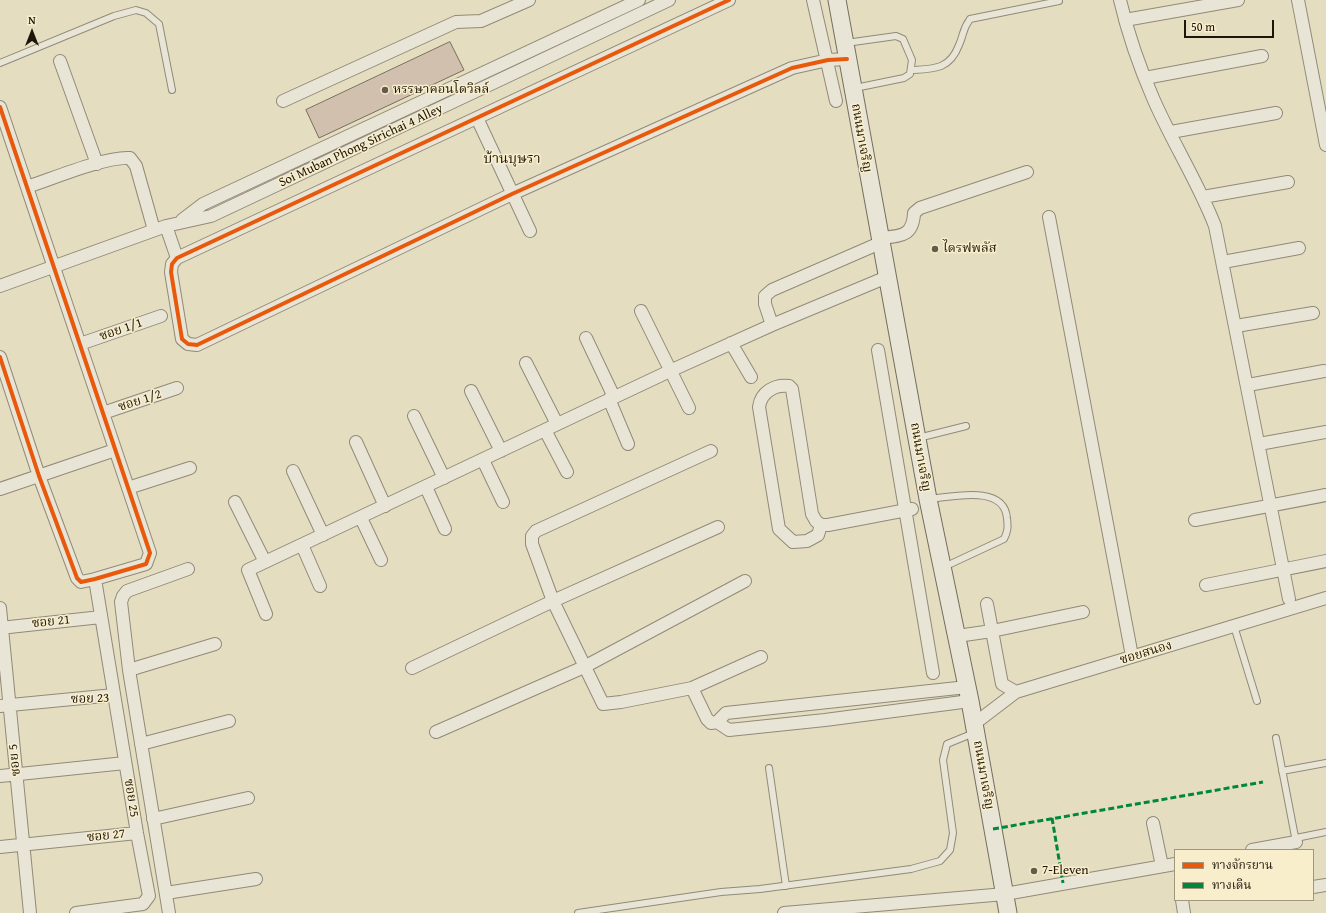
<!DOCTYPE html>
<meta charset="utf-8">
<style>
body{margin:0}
#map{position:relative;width:1326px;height:913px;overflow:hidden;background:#e5ddc0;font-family:"Gentium Book Plus","Noto Serif Thai",serif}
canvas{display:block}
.legend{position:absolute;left:1174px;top:849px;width:140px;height:52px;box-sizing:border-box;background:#f8eecc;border:1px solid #a1977e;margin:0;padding:5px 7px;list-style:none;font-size:12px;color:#1e150a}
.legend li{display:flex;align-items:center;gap:8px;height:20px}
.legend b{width:20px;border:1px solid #a1977e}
.north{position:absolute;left:12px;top:12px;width:40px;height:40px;-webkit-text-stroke:3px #f8eecc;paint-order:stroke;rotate:0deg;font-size:11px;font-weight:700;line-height:16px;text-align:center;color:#1e150a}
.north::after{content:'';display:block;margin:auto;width:14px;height:18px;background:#1e150a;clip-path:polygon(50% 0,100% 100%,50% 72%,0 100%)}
.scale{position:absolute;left:1184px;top:20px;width:90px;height:18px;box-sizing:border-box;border:2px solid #1e150a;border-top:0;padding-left:5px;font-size:12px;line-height:14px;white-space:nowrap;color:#1e150a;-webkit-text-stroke:3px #f8eecc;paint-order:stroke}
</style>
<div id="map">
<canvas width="1326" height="913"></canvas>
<ul class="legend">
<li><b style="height:5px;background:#e8590c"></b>ทางจักรยาน</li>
<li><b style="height:5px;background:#00873e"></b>ทางเดิน</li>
</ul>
<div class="north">N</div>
<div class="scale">50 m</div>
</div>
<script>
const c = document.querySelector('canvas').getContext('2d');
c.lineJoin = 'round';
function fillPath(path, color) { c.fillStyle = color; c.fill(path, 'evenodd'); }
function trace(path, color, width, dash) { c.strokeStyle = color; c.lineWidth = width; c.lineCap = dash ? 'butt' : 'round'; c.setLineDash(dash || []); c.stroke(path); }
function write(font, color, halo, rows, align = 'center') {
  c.font = font + ' "Gentium Book Plus","Noto Serif Thai",serif'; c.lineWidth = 3; c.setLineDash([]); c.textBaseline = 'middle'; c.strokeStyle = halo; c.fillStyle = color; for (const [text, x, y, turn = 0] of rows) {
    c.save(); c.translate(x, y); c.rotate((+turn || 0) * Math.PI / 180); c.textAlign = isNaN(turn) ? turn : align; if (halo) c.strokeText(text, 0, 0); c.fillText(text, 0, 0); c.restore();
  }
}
const building = new Path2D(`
 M450 42 464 70 319 138 306 110Z`);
fillPath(building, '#d1c0ad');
trace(building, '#746e5f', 1);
const service = new Path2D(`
 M846 43 896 36 903 39 912 60 910 74 904 78 855 88
 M0 63 114 16 136 10 146 13 159 24 172 90
 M912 70C935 69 950 69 959 45 964 34 962 30 970 19L1059 1
 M918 438 966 426
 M929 499C952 497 1004 484 1007 518 1008 527 1008 531 1004 539L944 567
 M1234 626 1257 701
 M1276 738 1296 842
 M769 768 786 886
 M1282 771 1326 763
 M1296 838 1326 832
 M578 913 721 892 760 889 911 869 940 861 950 850 953 833 943 760 947 744 974 733`);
const minor = new Path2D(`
 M729 0 177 258 172 264 171 272 182 339 188 344 197 345 512 194 792 68 828 60 847 59
 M813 0 836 101
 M1120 0C1128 34 1139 66 1153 98 1172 142 1198 182 1215 226L1289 599
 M1298 0 1326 145
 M1125 20 1238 0
 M60 61 97 164
 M1145 78 1262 56
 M283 101 456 22 481 21 529 0
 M0 107 150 553 146 564 95 579 81 582 77 578 39 476 0 357
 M477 118 530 231
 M1171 132 1276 113
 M27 187C52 179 106 156 130 158L136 166 154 230
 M1203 197 1288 182
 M1049 217 1132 656
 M182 220 203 204 639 0
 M166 226 177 258
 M880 238C900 236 913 237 914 213L920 208 1027 172
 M1223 262 1299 248
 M0 286 166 226 211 216 669 0
 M641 311 689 408
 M772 325 765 304V296L772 290 880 243
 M1236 326 1313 313
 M586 338 614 397
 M731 343 751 377
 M80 344 161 316
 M878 350 933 673
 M526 363 557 424
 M1248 385 1324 371
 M471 391 501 451
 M609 399 628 444
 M103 413 177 388
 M414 416 444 478
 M545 430 567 472
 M356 442 385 506
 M1259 444 1326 432
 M711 451 536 531 532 536V544L553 601 603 704 621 702 692 688 761 657
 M483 460 503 502
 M293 471 323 535
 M426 487 445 529
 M128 488 190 468
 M0 489 115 450
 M235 502 265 562
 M361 518 381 560
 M1195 520 1326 495
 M821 525 818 535 807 541 793 542 779 529 759 407C761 392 775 384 789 386L792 389 812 514 816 521 821 525H828L912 509
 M302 545 320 586
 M1206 585 1326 561
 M987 604 1002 684 1016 692
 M0 608 30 913
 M266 614 248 570 672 370 772 325 887 277
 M0 628 101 617
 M957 636 992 631 1083 612
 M412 668 553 601 718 527
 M129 670 215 644
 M692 688 707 719 711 723 717 722 726 713 967 687
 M0 706 114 695
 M717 722 729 730 825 720 970 701
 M974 724 1016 692 1326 598
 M436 732 584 667 745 581
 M141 744 229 721
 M0 776 125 763
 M153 819 248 798
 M1153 823 1162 866
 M0 847 137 833
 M1252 850 1296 842
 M1313 887 1326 885
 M166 893 256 879
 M1182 900 1184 913
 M76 913 143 904 149 896 137 833 95 579
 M169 913 129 670 121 602 123 596 127 591 188 569
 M784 913 1005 894 1175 864`);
const secondary = new Path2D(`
 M837 0 928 499 970 701 1008 913`);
trace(service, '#908a78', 8);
trace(minor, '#908a78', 14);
trace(secondary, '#746e5f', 19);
trace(service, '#e9e5d6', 6);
trace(minor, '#e9e5d6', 12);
trace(secondary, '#e9e5d6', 17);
trace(new Path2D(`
 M1052 818 1063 883
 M993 829 1263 782`), '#00873e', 3, [6, 3]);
trace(new Path2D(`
 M729 0 177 258 172 264 171 272 182 339 188 344 197 345 512 194 792 68 828 60 847 59
 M0 107 150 553 146 564 95 579 81 582 77 578 39 476 0 357`), '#e8590c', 4);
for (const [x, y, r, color] of [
 [385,90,4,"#645b4a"],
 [935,249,4,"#645b4a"],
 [1034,871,4,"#645b4a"]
]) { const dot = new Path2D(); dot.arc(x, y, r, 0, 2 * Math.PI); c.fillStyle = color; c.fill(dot); trace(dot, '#f8eecc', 1.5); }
write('13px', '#1e150a', '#f8eecc', [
 ["หรรษาคอนโดวิลล์",393,90],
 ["ไดรฟพลัส",943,249],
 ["7-Eleven",1042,871]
], 'left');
write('13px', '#1e150a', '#f8eecc', [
 ["ถนนมาเจริญ",861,138,80],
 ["Soi Muban Phong Sirichai 4 Alley",361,146,-25],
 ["ซอย 1/1",121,330,-19],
 ["ซอย 1/2",140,401,-18],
 ["ถนนมาเจริญ",920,457,80],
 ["ซอย 21",51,622,-6],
 ["ซอยสนอง",1146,653,-17],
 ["ซอย 23",90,699,-2],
 ["ซอย 5",15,760,-96],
 ["ถนนมาเจริญ",983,775,80],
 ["ซอย 25",131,798,81],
 ["ซอย 27",106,836,-6]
]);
write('14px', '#1e150a', '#f8eecc', [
 ["บ้านบุษรา",512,159]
]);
</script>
